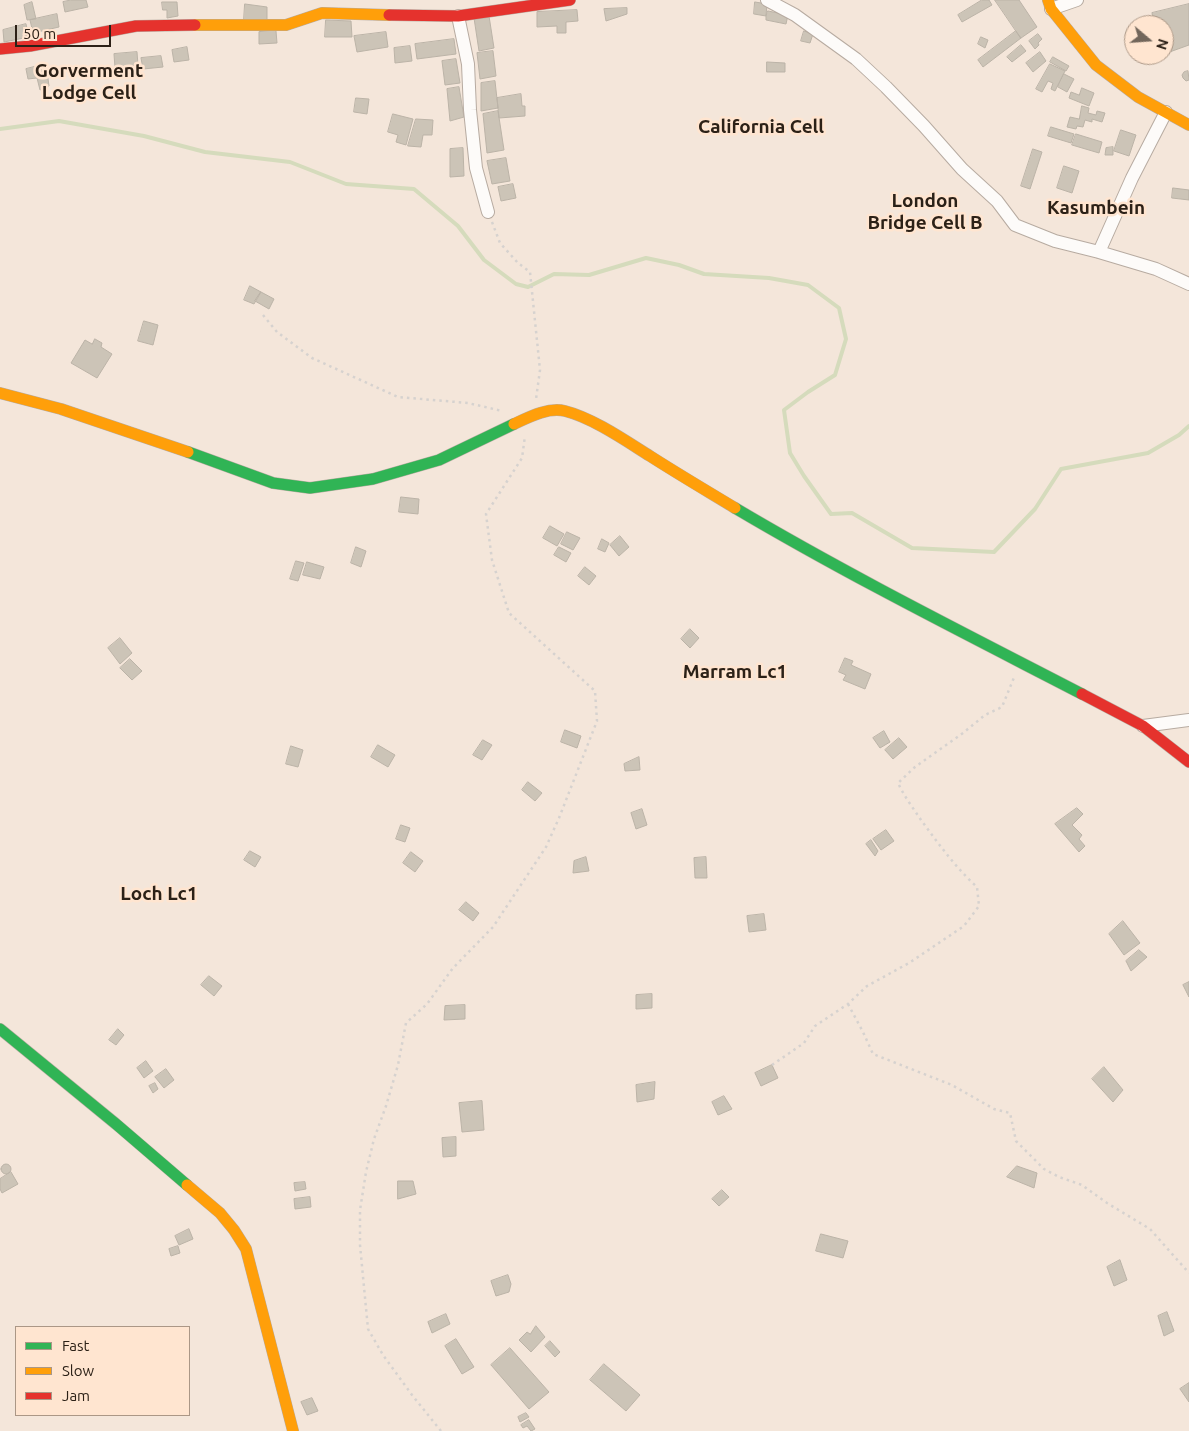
<!DOCTYPE html>
<style>
body{margin:0}
#map{position:relative;width:1189px;height:1431px;overflow:hidden;background:#f4e6da;font-family:Ubuntu,sans-serif}
canvas{display:block}
.legend{position:absolute;left:15px;top:1326px;width:175px;height:90px;box-sizing:border-box;background:#ffe5d0;border:1px solid #ab9786;margin:0;padding:6px 9px;list-style:none;font-size:15px;color:#2c2117}
.legend li{display:flex;align-items:center;gap:10px;height:25px}
.legend b{width:25px;border:1px solid #ab9786}
.north{position:absolute;left:1124px;top:15px;width:50px;height:50px;box-sizing:border-box;background:#ffe5d0;border:1px solid #ab9786;border-radius:50%;rotate:108deg;font-size:14px;font-weight:700;line-height:20px;text-align:center;color:#2c2117}
.north::after{content:'';display:block;margin:auto;width:18px;height:22px;background:#72665b;clip-path:polygon(50% 0,100% 100%,50% 72%,0 100%)}
.scale{position:absolute;left:15px;top:25px;width:96px;height:22px;box-sizing:border-box;border:2px solid #2c2117;border-top:0;padding-left:6px;font-size:15px;line-height:18px;white-space:nowrap;color:#2c2117;-webkit-text-stroke:4px #ffe5d0;paint-order:stroke}
</style>
<div id="map">
<canvas width="1189" height="1431"></canvas>
<ul class="legend">
<li><b style="height:6px;background:#30b455"></b>Fast</li>
<li><b style="height:6px;background:#ff9f0a"></b>Slow</li>
<li><b style="height:6px;background:#e5322d"></b>Jam</li>
</ul>
<div class="north">N</div>
<div class="scale">50 m</div>
</div>
<script>
const c = document.querySelector('canvas').getContext('2d');
c.lineJoin = 'round';
function trace(path, color, width, dash) { c.strokeStyle = color; c.lineWidth = width; c.lineCap = dash ? 'butt' : 'round'; c.setLineDash(dash || []); c.stroke(path); }
function fillPath(path, color) { c.fillStyle = color; c.fill(path, 'evenodd'); }
function write(font, color, halo, rows, align = 'center') {
  c.font = font + ' Ubuntu,sans-serif'; c.lineWidth = 5; c.setLineDash([]); c.textBaseline = 'middle'; c.strokeStyle = halo; c.fillStyle = color; for (const [text, x, y, turn = 0] of rows) {
    c.save(); c.translate(x, y); c.rotate((+turn || 0) * Math.PI / 180); c.textAlign = isNaN(turn) ? turn : align; if (halo) c.strokeText(text, 0, 0); c.fillText(text, 0, 0); c.restore();
  }
}
trace(new Path2D(`
 M0 129 59 121 144 136 205 152 290 162 346 184 414 189 458 226 484 260 516 284 528 287 554 274 589 275 646 258 679 265 704 274 769 278 808 285 839 308 846 339 835 375 808 392 784 410 790 453 804 476 831 514 852 513 912 548 994 552 1035 509 1061 469 1148 453 1179 435 1189 426`), '#d5dbbc', 4);
const building = new Path2D(`
 M71 0H86L88 7 65 12 63 2Z
 M982 0H989L992 5 962 22 958 15Z
 M995 0H1019L1037 27 1021 38Z
 M32 2 36 19 27 20 24 5Z
 M162 2H177L178 16 167 18V10H163Z
 M755 2 767 4 766 16 754 14Z
 M245 4 267 7V21L244 20Z
 M1189 4V45L1164 54V25H1155L1152 13Z
 M627 8V14L606 21 604 9Z
 M577 10 578 21 566 22V33H557V26L537 27V12Z
 M768 11 788 15 786 24 766 20V16Z
 M57 14 59 27 33 33 30 20Z
 M489 16 494 48 479 51 474 18Z
 M326 20 351 21 352 37H325Z
 M26 24 29 37 4 42 3 30Z
 M276 31 277 43 259 44V32Z
 M804 31 813 34 810 43 801 41Z
 M1016 31 1021 38 983 67 978 60Z
 M386 32 388 47 357 52 354 36Z
 M1038 34 1042 39 1038 43 1039 45 1035 49 1029 41Z
 M981 37 988 40 985 48 978 44Z
 M454 39 456 54 417 59 415 44Z
 M1021 45 1026 51 1012 62 1007 57Z
 M410 46 412 61 395 63 394 48Z
 M187 47 189 60 174 62 172 50Z
 M493 51 496 76 480 79 477 53Z
 M137 52 138 65 115 68 114 54Z
 M1040 52 1046 61 1033 72 1026 63Z
 M161 56 163 67 143 69 141 58Z
 M1053 57 1069 66 1066 71 1050 62Z
 M456 59 460 83 445 85 442 61Z
 M767 62 785 63V72H767Z
 M46 64 49 86 40 90 37 78 28 79 26 69Z
 M1050 64 1065 71 1055 91 1051 89 1053 83 1048 81 1042 92 1036 89Z
 M1188 71 1189 80 1186 81 1183 78 1182 75 1184 72Z
 M1064 74 1074 79 1067 92 1058 87Z
 M495 81 498 108 481 111V83Z
 M459 87 464 117 450 121 447 89Z
 M1082 88 1094 93 1089 106 1069 98 1071 92 1079 95Z
 M521 94 522 106H525V116L499 118 497 98Z
 M356 98 369 99 367 114 354 112Z
 M1082 106 1089 108 1088 113 1096 115 1097 111 1105 113 1102 122 1092 119V122L1085 120 1083 127 1077 126 1076 129 1067 127 1070 117 1079 119Z
 M498 111 504 150 487 153 483 114Z
 M393 114 413 119 406 145 396 142 398 135 388 132Z
 M416 119 433 120 432 135H423L421 147 408 146Z
 M1051 127 1074 134 1071 143 1048 136Z
 M1121 130 1136 135 1129 156 1114 151Z
 M1076 134 1102 142 1099 153 1072 145Z
 M1113 147V155H1105L1106 148Z
 M463 148 464 176 450 177V149Z
 M1033 149 1042 152 1030 189 1021 186Z
 M506 158 510 181 492 184 487 161Z
 M1064 166 1079 171 1072 193 1057 188Z
 M513 184 516 198 501 201 498 187Z
 M1173 188 1189 190V200L1172 198Z
 M250 286 261 292 254 304 244 300Z
 M261 292 274 299 269 309 255 301Z
 M144 321 158 325 153 345 138 341Z
 M95 339 102 343 101 347 112 354 97 378 71 363 85 340 92 344Z
 M401 497 419 499 418 514 399 512Z
 M550 526 564 534 557 546 543 538Z
 M567 532 580 538 573 550 561 544Z
 M620 536 629 547 619 556 610 545Z
 M602 539 609 543 605 552 598 549Z
 M356 547 366 551 361 567 351 563Z
 M559 547 571 553 566 562 554 555Z
 M296 561 304 563 298 581 290 579Z
 M307 562 324 567 320 579 303 575Z
 M585 567 596 576 589 585 578 576Z
 M690 629 699 638 690 648 681 639Z
 M120 638 132 653 120 664 108 648Z
 M845 658 853 661 851 665 871 674 865 689 843 680 846 675 839 672Z
 M130 659 142 671 132 680 120 668Z
 M565 730 581 736 577 748 561 742Z
 M884 731 890 742 880 748 873 738Z
 M899 738 907 747 893 759 885 750Z
 M483 740 492 745 482 760 473 755Z
 M378 745 395 755 388 767 371 757Z
 M291 746 303 750 298 767 286 764Z
 M639 757 640 770 625 771 624 764Z
 M528 782 542 793 535 801 522 790Z
 M1077 808 1083 814 1072 825 1082 835 1079 839 1085 846 1079 852 1055 824Z
 M642 809 647 825 636 829 631 813Z
 M401 825 410 828 405 842 396 839Z
 M886 830 894 841 881 850 873 839Z
 M871 840 878 851 875 856 866 844Z
 M250 851 261 857 255 867 244 860Z
 M411 852 423 861 415 872 403 863Z
 M586 857 589 871 573 873 574 861Z
 M706 857 707 878H695L694 858Z
 M466 902 479 913 473 921 459 910Z
 M764 914 766 930 749 932 747 916Z
 M1123 921 1140 943 1124 955 1109 934Z
 M1139 950 1147 957 1131 971 1126 961Z
 M209 976 222 986 214 996 201 985Z
 M1189 982V997L1183 985Z
 M652 994V1008L636 1009V995Z
 M465 1005V1019L444 1020 445 1006Z
 M118 1029 124 1035 116 1045 109 1040Z
 M146 1061 153 1071 144 1078 137 1068Z
 M772 1065 778 1078 761 1086 755 1073Z
 M1104 1067 1123 1090 1113 1102 1092 1079Z
 M166 1069 174 1080 164 1088 155 1077Z
 M655 1082 654 1099 637 1102 636 1085Z
 M155 1083 158 1089 153 1093 149 1086Z
 M724 1096 732 1109 718 1115 712 1102Z
 M482 1101 484 1130 462 1132 459 1103Z
 M456 1137V1156L443 1157 442 1138Z
 M1 1169a5 5 0 1 1 10 0a5 5 0 1 1-10 0Z
 M1017 1166 1037 1173 1034 1188 1007 1177Z
 M11 1172 18 1184 2 1193 0 1189V1179Z
 M398 1181H413L416 1194 398 1199Z
 M305 1182 306 1189 295 1191 294 1183Z
 M722 1190 729 1197 719 1206 712 1199Z
 M310 1197 311 1207 295 1209 294 1199Z
 M189 1229 193 1239 179 1245 175 1236Z
 M821 1234 848 1241 843 1258 816 1251Z
 M178 1246 180 1253 171 1256 169 1249Z
 M1120 1260 1127 1280 1114 1286 1107 1267Z
 M508 1275 511 1284 509 1292 496 1296 491 1281Z
 M1167 1312 1174 1331 1164 1336 1158 1316Z
 M446 1314 450 1324 432 1333 428 1322Z
 M536 1326 545 1337 531 1352 519 1340 527 1332 530 1334Z
 M456 1339 474 1367 462 1374 445 1346Z
 M550 1341 560 1352 555 1357 545 1346Z
 M510 1348 549 1392 529 1409 491 1365Z
 M604 1364 640 1395 626 1411 590 1380Z
 M1189 1383V1402L1180 1389Z
 M312 1398 318 1411 307 1415 301 1402Z
 M526 1413 529 1417 520 1422 518 1417Z
 M529 1420 535 1429 531 1431 527 1426 523 1428 521 1425Z`);
fillPath(building, '#ccc4b7');
trace(building, '#bbb3a7', 1);
const street = new Path2D(`
 M767 0 795 15 856 59 886 87 924 126 962 169 997 201 1015 225 1055 241 1099 252
 M1051 9 1077 0
 M458 16 468 64 470 110 476 168 488 212
 M1166 112 1132 178 1099 252 1156 269 1189 284
 M1143 726 1189 720`);
const fast = new Path2D(`
 M188 452 273 483 310 488 373 479 439 460 514 424
 M735 508C848 575 966 634 1082 694
 M0 1029 116 1124 187 1185`);
const slow = new Path2D(`
 M1048 0 1051 9 1096 65 1138 97 1189 125
 M195 25H286L322 13 389 15
 M0 393 61 409 188 452
 M514 424C529 417 548 407 565 411 593 418 626 441 650 456 678 474 707 491 735 508
 M187 1185 220 1213 234 1230 246 1249 293 1431`);
const jam = new Path2D(`
 M389 15 458 16 570 0
 M0 49 30 46 136 26 195 25
 M1082 694 1143 726 1189 762`);
trace(street, '#b7aba1', 14);
trace(fast, '#b7aba1', 12);
trace(slow, '#b7aba1', 12);
trace(jam, '#b7aba1', 12);
trace(new Path2D(`
 M492 222 500 243 518 263 530 272 540 370 536 399
 M263 315 277 332 312 358 398 397 468 403 502 411
 M848 1004 863 1032 873 1054 952 1085 994 1109 1010 1113 1016 1141 1044 1169 1059 1177 1082 1185 1107 1203 1150 1229 1189 1273
 M772 1065 804 1043 815 1026 848 1004 867 986 909 963 964 926 979 906 977 887C955 867 938 843 921 820 913 808 904 796 898 783L915 767 963 733 985 715 1002 707 1015 675
 M441 1431 412 1395 383 1355 368 1329 360 1245V1210L366 1172 374 1139 386 1106 398 1065 406 1023 427 1004 453 968 493 927 546 847 559 818 597 721 595 691 509 613 492 560 486 514 522 458 525 436`), '#d6d2cf', 2.5, [2.5, 4]);
trace(street, '#fdfbf9', 12);
trace(fast, '#30b455', 11);
trace(slow, '#ff9f0a', 11);
trace(jam, '#e5322d', 11);
write('bold 19px', '#2c2117', '#ffe5d0', [
 ["Gorverment",89,71],
 ["Lodge Cell",89,93],
 ["California Cell",761,127],
 ["London",925,201],
 ["Bridge Cell B",925,223],
 ["Kasumbein",1096,208],
 ["Marram Lc1",735,672],
 ["Loch Lc1",159,894]
]);
</script>
